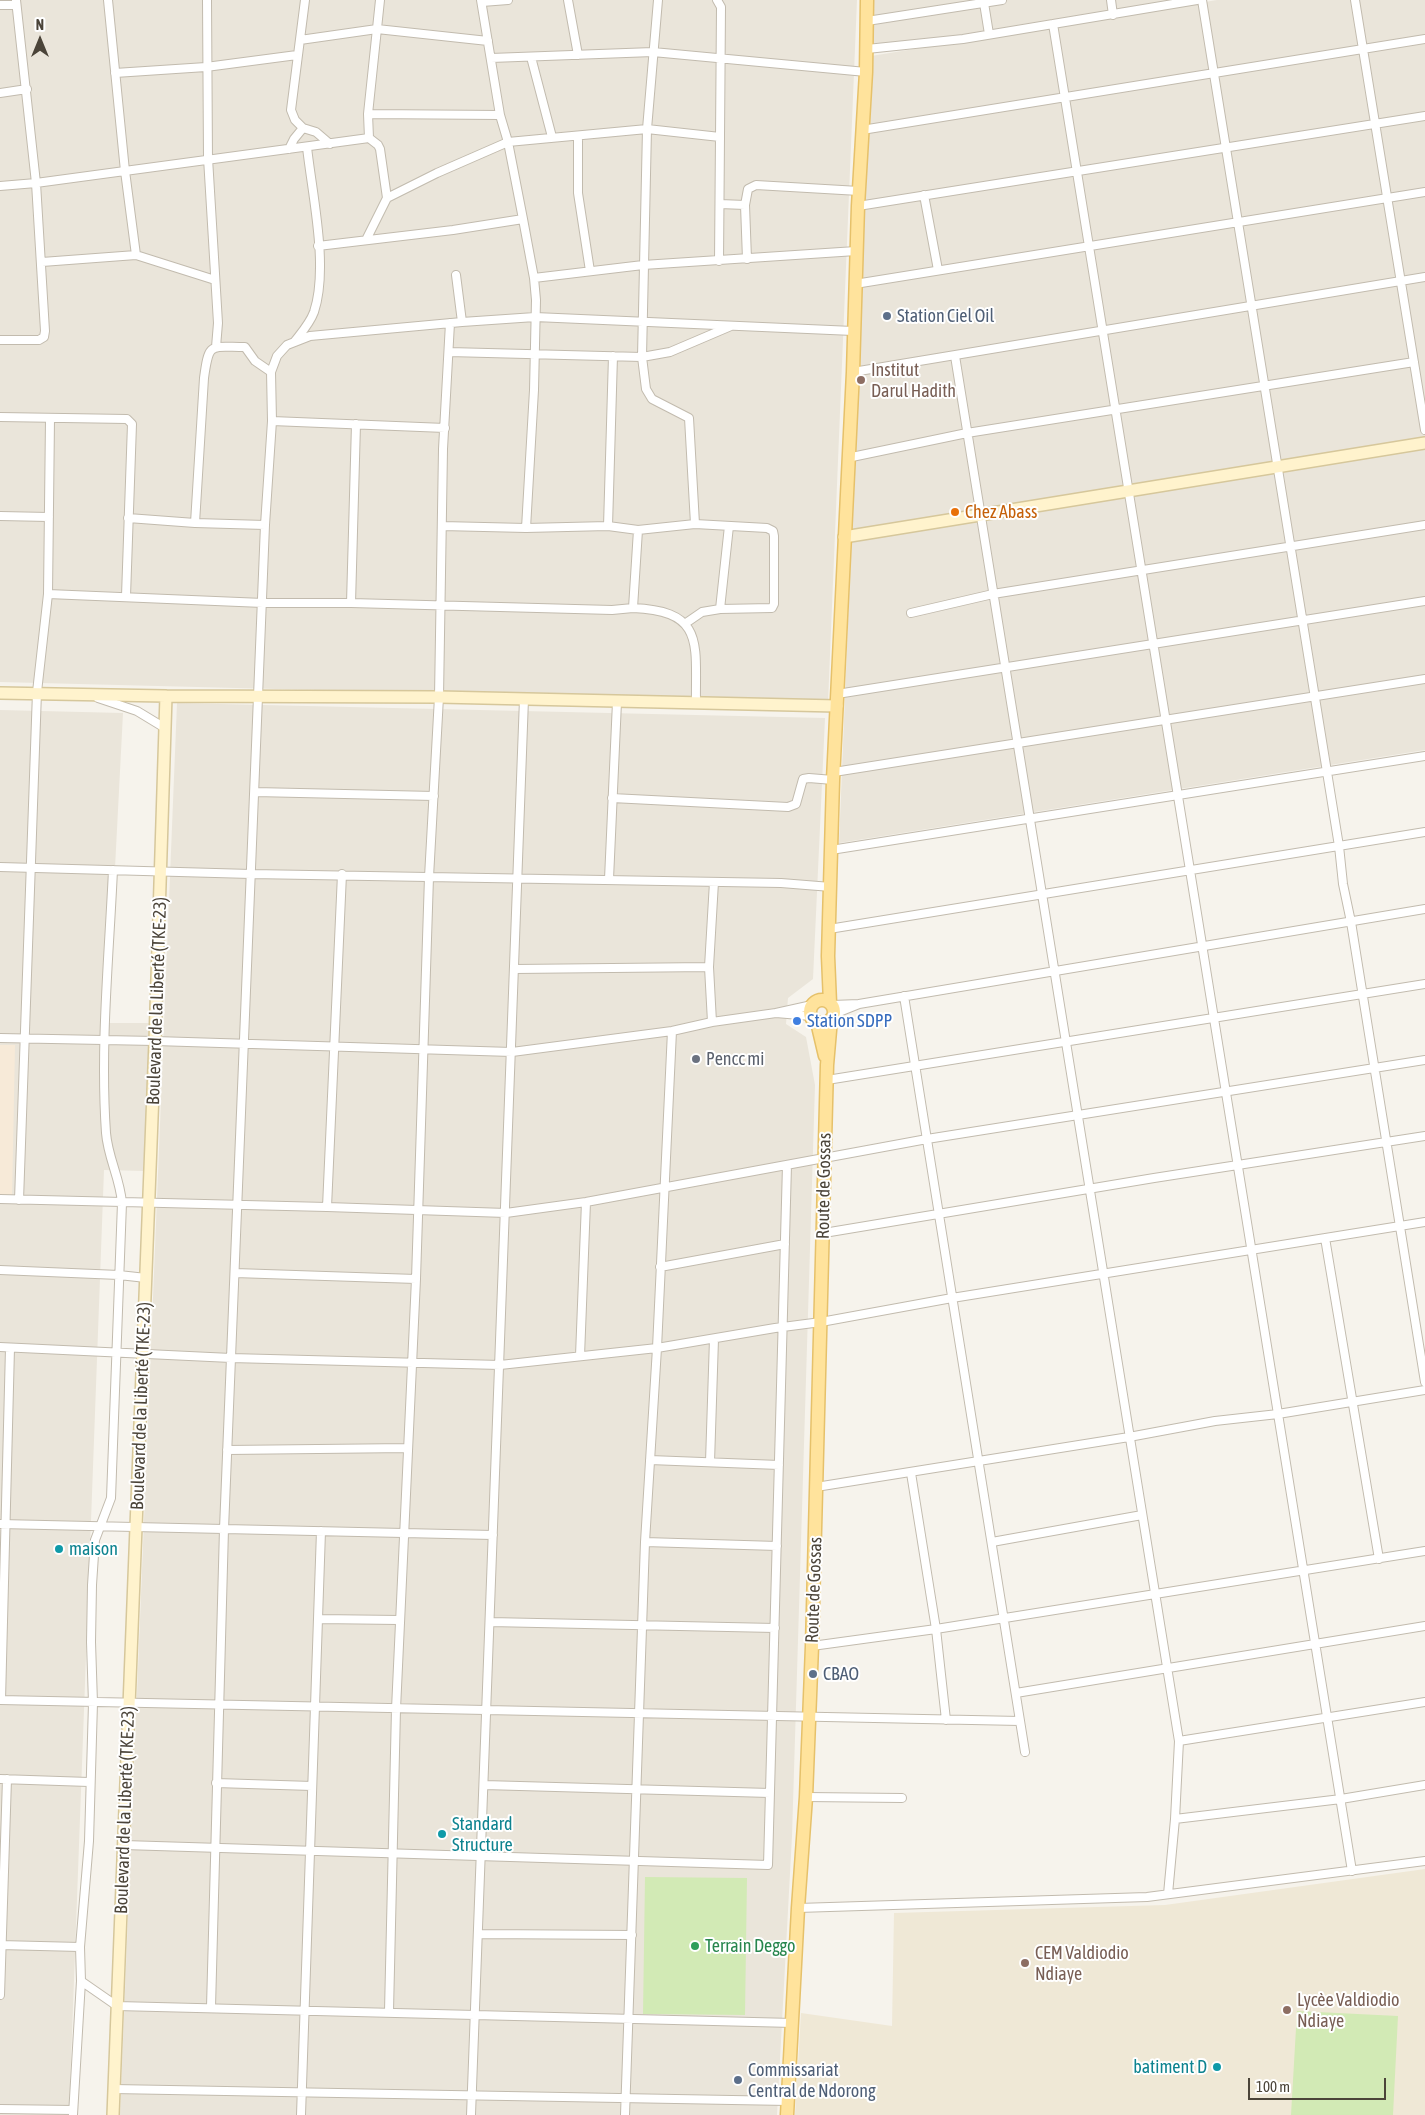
<!DOCTYPE html>
<meta charset="utf-8">
<style>
body{margin:0}
#map{position:relative;width:1425px;height:2115px;overflow:hidden;background:#f6f3ec;font-family:"Asap Condensed",sans-serif}
canvas{display:block}
.north{position:absolute;left:15px;top:15px;width:50px;height:50px;-webkit-text-stroke:4px #fff;paint-order:stroke;rotate:0deg;font-size:14px;font-weight:700;line-height:20px;text-align:center;color:#4b4439}
.north::after{content:'';display:block;margin:auto;width:18px;height:22px;background:#4b4439;clip-path:polygon(50% 0,100% 100%,50% 72%,0 100%)}
.scale{position:absolute;left:1248px;top:2078px;width:138px;height:22px;box-sizing:border-box;border:2px solid #4b4439;border-top:0;padding-left:6px;font-size:15px;line-height:18px;white-space:nowrap;color:#4b4439;-webkit-text-stroke:4px #fff;paint-order:stroke}
</style>
<div id="map">
<canvas width="1425" height="2115"></canvas>
<div class="north">N</div>
<div class="scale">100 m</div>
</div>
<script>
const c = document.querySelector('canvas').getContext('2d');
c.lineJoin = 'round';
function fillPath(path, color) { c.fillStyle = color; c.fill(path, 'evenodd'); }
function trace(path, color, width, dash) { c.strokeStyle = color; c.lineWidth = width; c.lineCap = dash ? 'butt' : 'round'; c.setLineDash(dash || []); c.stroke(path); }
function write(font, color, halo, rows, align = 'center') {
  c.font = font + ' "Asap Condensed",sans-serif'; c.lineWidth = 4; c.setLineDash([]); c.textBaseline = 'middle'; c.strokeStyle = halo; c.fillStyle = color; for (const [text, x, y, turn = 0] of rows) {
    c.save(); c.translate(x, y); c.rotate((+turn || 0) * Math.PI / 180); c.textAlign = isNaN(turn) ? turn : align; if (halo) c.strokeText(text, 0, 0); c.fillText(text, 0, 0); c.restore();
  }
}
fillPath(new Path2D(`
 M0 0H857L828 703 0 682Z
 M873 0H1176L961 36 871 46Z
 M1217 0H1425V750L839 843 871 56Z
 M177 703 825 718 813 979 788 998 786 1024 806 1037 815 1085 792 1836 777 2115H120Z
 M0 710 123 713 107 1023H150L145 1171 104 1170 69 2115H0Z`), '#eae5da');
fillPath(new Path2D(`
 M0 1045H15L12 1198 0 1197Z`), '#f7ead8');
fillPath(new Path2D(`
 M1425 1869V2115H795L801 2013 892 2026 894 1913 1165 1905Z`), '#efe8d6');
fillPath(new Path2D(`
 M645 1877 747 1878 745 2015 643 2014Z
 M1297 2011 1398 2016 1393 2115H1291Z`), '#d2eab5');
const street = new Path2D(`
 M108 0 125 171 136 255
 M207 0 208 158 218 323 216 347
 M481 0 500 115 508 142 523 219 534 278 536 300 534 390 526 528
 M568 0 578 55
 M658 0 647 129 642 357 646 389 652 399 689 418 695 524 767 528 773 531 774 536V604L772 608 720 609 702 612 686 623
 M1111 0 1113 15
 M1202 0 1339 846 1343 884 1351 922 1425 1382
 M1355 0 1425 430
 M482 2 508 0
 M984 3 989 34
 M0 5H16
 M867 21 1002 0
 M1053 24 1352 1871
 M300 40 377 29 488 41
 M867 49 963 39 1197 0
 M531 57 552 137
 M491 58 653 52 866 72
 M115 73 206 67 297 55
 M0 93 27 89
 M368 114 500 115
 M303 128 316 132 330 144
 M862 130 1425 39
 M578 136V193L590 271
 M369 138 368 114 380 0
 M289 149 294 139 303 128 295 120 291 110 305 0
 M0 186 36 183 369 138 378 145 380 149 387 198 366 240
 M924 195 938 270
 M387 198 437 173 508 142 647 129 720 137 721 7 717 0
 M720 204 745 205 748 189 756 185 859 191
 M745 205 747 259
 M858 206 1425 116
 M318 246 453 230 523 219
 M719 261 720 137
 M42 262 136 255 215 280
 M456 275 462 322
 M534 278 643 265 856 251
 M855 284 1425 192
 M0 340H39L44 337 45 331 36 183 16 0
 M295 341C302 332 310 323 314 312 329 267 312 194 307 147
 M449 352 642 357 670 352 731 326
 M955 356 1179 1741 1175 1819 1168 1894
 M853 372 1425 277
 M0 417 127 419 132 424 126 596
 M272 421 445 428
 M847 458 967 433 1414 362
 M0 516 49 517
 M128 518 195 523 265 525
 M195 523 204 378C209 341 210 347 245 347L255 361 271 372
 M442 526 526 528 608 526 638 530 633 608C706 611 695 645 696 704
 M608 526 613 356
 M638 530 695 524
 M48 594 263 603H351L612 610 633 608
 M351 603 356 424
 M720 609 729 526
 M911 613 993 594 1425 525
 M837 694 1425 601
 M98 698 137 711 165 728
 M834 772 1425 679
 M255 792 434 796
 M612 798 788 807 796 804 803 779 809 778 833 780
 M831 850 1425 756
 M0 867 251 874 781 883 831 887
 M609 879 617 702
 M829 929 1425 832
 M515 969 709 967
 M904 996 1025 1752
 M859 1004 1425 909
 M832 1005 859 1004 834 1014
 M811 1016 776 1013 812 1005
 M712 1022 709 967 714 882
 M0 1038 155 1041 512 1052 672 1031 712 1022 776 1013
 M827 1080 1425 984
 M0 1199 327 1207 506 1213 586 1202 927 1139 1425 1060
 M19 1200 37 692 48 594 50 419
 M327 1207 342 874
 M824 1233 1154 1178 1425 1136
 M1325 1238 1379 1559
 M660 1267 785 1244
 M0 1270 119 1275 146 1278
 M235 1273 416 1279
 M0 1347 231 1358 500 1365 657 1348 775 1328 821 1322 952 1298 1425 1222
 M580 1356 586 1202
 M227 1450 408 1448
 M650 1460 779 1465
 M710 1462 714 1339
 M911 1473 936 1629 946 1720
 M816 1487 1129 1437 1215 1421 1278 1414 1425 1390
 M0 1524 493 1535
 M645 1542 777 1546
 M992 1542 1142 1515
 M318 1619 399 1620
 M490 1622 775 1628
 M812 1646 936 1629 1425 1551
 M1016 1693 1425 1626
 M0 1700 1020 1721
 M1 1700 10 1348
 M1179 1741 1425 1702
 M0 1779 89 1782
 M216 1783 312 1786
 M484 1785 770 1793
 M806 1797 902 1798
 M1175 1819 1341 1799 1425 1785
 M124 1845 768 1865 787 1165
 M798 1908 1147 1897 1425 1861
 M479 1934 632 1935
 M0 1945 80 1947 81 1981 117 2006 793 2023
 M80 1947 89 1841 93 1703 91 1642 92 1585 95 1540 111 1498 122 1203C120 1178 108 1158 106 1133 100 1046 109 957 113 870
 M0 1995 7 1779
 M211 2007 224 1529 265 525 272 421 271 372 277 356 287 345 310 336 462 322 535 317 853 331
 M389 2011 396 1709 416 1279 429 877 439 697 443 449 450 323
 M113 2089 788 2101
 M0 2109 73 2110
 M73 2115 81 1981
 M301 2115 321 1531
 M471 2115 524 699
 M625 2115 645 1542 657 1348 672 1031`);
const secondary = new Path2D(`
 M844 537 1425 443
 M0 693 166 696 439 697 837 706
 M113 2115 155 1041 166 696`);
const primary = new Path2D(`
 M810 1012a12 12 0 1 1 24 0a12 12 0 1 1-24 0Z
 M830 1003 828 956 833 780 853 372 858 206 866 72 867 0
 M817 1022 825 1056
 M787 2115 798 1908 806 1797 812 1646 827 1065 831 1019`);
trace(street, '#c2bbae', 10);
trace(secondary, '#d6c79b', 14);
trace(primary, '#e6c16a', 15);
trace(street, '#fff', 8);
trace(secondary, '#fff3cd', 11);
trace(primary, '#ffe39c', 12);
for (const [x, y, r, color] of [
 [887,316,5,"#5c6f8a"],
 [861,380,5,"#8d6e63"],
 [955,512,5,"#e8710a"],
 [797,1021,5,"#3f7fe0"],
 [696,1059,5,"#6b7280"],
 [59,1549,5,"#0f9aa8"],
 [813,1674,5,"#5c6f8a"],
 [442,1834,5,"#0f9aa8"],
 [695,1946,5,"#2e9e5b"],
 [1025,1963,5,"#8d6e63"],
 [1287,2010,5,"#8d6e63"],
 [1217,2067,5,"#0f9aa8"],
 [738,2080,5,"#5c6f8a"]
]) { const dot = new Path2D(); dot.arc(x, y, r, 0, 2 * Math.PI); c.fillStyle = color; c.fill(dot); trace(dot, '#fff', 2); }
write('18px', '#4e5e75', '#fff', [
 ["Station Ciel Oil",897,316],
 ["CBAO",823,1674],
 ["Commissariat",748,2070],
 ["Central de Ndorong",748,2091]
], 'left');
write('18px', '#785e54', '#fff', [
 ["Institut",871,370],
 ["Darul Hadith",871,391],
 ["CEM Valdiodio",1035,1953],
 ["Ndiaye",1035,1974],
 ["Lycèe Valdiodio",1297,2000],
 ["Ndiaye",1297,2021]
], 'left');
write('18px', '#c56008', '#fff', [
 ["Chez Abass",965,512]
], 'left');
write('18px', '#4b4439', '#fff', [
 ["Boulevard de la Liberté (TKE-23)",157,1001,-88],
 ["Route de Gossas",824,1186,-89],
 ["Boulevard de la Liberté (TKE-23)",141,1406,-88],
 ["Route de Gossas",814,1590,-88],
 ["Boulevard de la Liberté (TKE-23)",125,1810,-88]
]);
write('18px', '#366cbe', '#fff', [
 ["Station SDPP",807,1021]
], 'left');
write('18px', '#5b616d', '#fff', [
 ["Pencc mi",706,1059]
], 'left');
write('18px', '#0d838f', '#fff', [
 ["maison",69,1549],
 ["Standard",452,1824],
 ["Structure",452,1845],
 ["batiment D",1207,2067,"right"]
], 'left');
write('18px', '#27864d', '#fff', [
 ["Terrain Deggo",705,1946]
], 'left');
</script>
